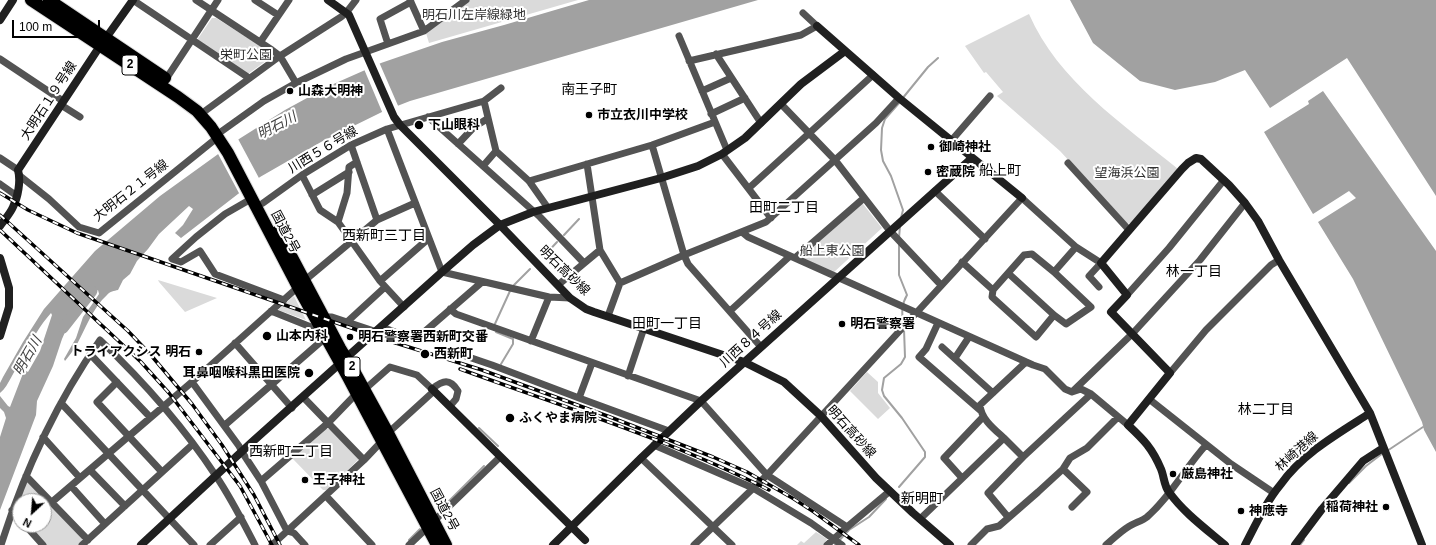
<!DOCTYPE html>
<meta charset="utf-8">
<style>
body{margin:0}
#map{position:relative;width:1436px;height:545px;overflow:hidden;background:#fff;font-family:Arial,sans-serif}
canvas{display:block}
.north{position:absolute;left:12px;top:493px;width:40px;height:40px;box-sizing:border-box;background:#fff;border:1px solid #999;border-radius:50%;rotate:206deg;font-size:11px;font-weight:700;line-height:16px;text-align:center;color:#000}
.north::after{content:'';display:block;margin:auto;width:14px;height:18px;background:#000;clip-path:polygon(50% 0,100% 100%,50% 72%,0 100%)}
.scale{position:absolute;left:12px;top:20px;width:88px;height:18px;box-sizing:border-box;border:2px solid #000;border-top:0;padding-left:5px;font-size:12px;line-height:14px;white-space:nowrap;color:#000;-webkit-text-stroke:3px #fff;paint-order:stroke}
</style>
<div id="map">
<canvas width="1436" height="545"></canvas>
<div class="north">N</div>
<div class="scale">100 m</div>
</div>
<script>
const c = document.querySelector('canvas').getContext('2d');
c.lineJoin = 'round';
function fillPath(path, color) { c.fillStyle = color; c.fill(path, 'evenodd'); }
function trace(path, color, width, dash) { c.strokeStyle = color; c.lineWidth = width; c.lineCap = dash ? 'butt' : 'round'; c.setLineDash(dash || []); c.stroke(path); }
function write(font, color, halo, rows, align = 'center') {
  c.font = font + ' Arial,"Noto Sans JP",sans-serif'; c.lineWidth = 4; c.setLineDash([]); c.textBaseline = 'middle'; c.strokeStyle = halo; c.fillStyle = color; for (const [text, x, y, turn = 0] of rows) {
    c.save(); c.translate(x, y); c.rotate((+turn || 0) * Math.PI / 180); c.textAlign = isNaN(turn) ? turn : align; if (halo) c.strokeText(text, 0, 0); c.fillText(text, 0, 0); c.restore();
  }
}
fillPath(new Path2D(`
 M470 0H578L429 43 426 33Z
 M1029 14C1058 81 1123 124 1178 169L1132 223 1127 224 1060 151 997 96 1003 92 986 72 984 73 965 46Z
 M212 18H216L259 45 271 55 270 58 248 74 197 40Z
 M860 204H863L882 228 833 273 801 259 803 255Z
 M158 280 217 298 185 312 159 282Z
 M294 296 306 320 278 310Z
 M867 372 878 382V393L890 408 878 419 850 391Z
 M325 429H329L359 459 327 490H323L292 458Z
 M27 482 82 538V542L78 545H46L28 525H44V501H20V516L15 510Z
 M816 532 827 539 823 545H797L801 541 804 543Z`), '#dadada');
fillPath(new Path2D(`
 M589 0H758L410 101 382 112 321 142 260 177 181 238 175 233 183 225 193 209 189 206 159 234 148 249 137 261 130 274 123 280 118 290C114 291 110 291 107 295 93 307 85 330 76 346 73 351 69 356 65 361L64 359 76 338 83 317 93 303 99 294 98 290 91 293 73 314 62 339 53 366 37 401 36 415 0 510V437L6 418 4 412 0 408V396L8 406 10 407 22 376V363C12 370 10 385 0 393V383L3 377 23 342 44 309 95 251 160 196 239 139 285 110 329 86 381 63 442 42 504 25ZM51 313 52 315 40 351 28 372 26 371C26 369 28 364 28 362 28 360 26 358 27 356 30 341 41 324 51 313Z
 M1070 0H1436V196L1347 58 1270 108 1245 70 1215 82 1175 90 1140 81 1093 43Z
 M1323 91 1436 251V452L1424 430 1422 422 1353 279 1318 222 1356 198 1349 191 1313 214 1264 132 1309 104 1308 101Z`), '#a1a1a1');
fillPath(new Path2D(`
 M379 62 399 108 383 114 364 69Z
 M237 137 260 180 240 195 217 152Z`), '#fff');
trace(new Path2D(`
 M902 99 928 67 938 58
 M900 102 885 119 882 128 881 150 883 161 891 176 903 210 901 218
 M564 235 579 219
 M899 238 900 226
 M899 244V275L907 295C901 305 902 314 903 325
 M543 257 557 242
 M514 285 530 269
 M494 326 510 291
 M496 332 513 339V344L501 364
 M479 428 498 446
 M1387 451 1423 427
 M1349 483 1366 466 1383 453
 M899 487 925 457V452L902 418 884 396 882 390 884 378 901 364 905 357 904 329
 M439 511 484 466
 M409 540 420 529
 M835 545 849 530 869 517 886 499
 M1300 545 1304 540`), '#a1a1a1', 2);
trace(new Path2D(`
 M63 328 92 291`), '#a1a1a1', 11);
const highway = new Path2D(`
 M31 0 178 97 197 111 211 127 228 153 298 287 348 377 437 545
 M49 0 165 78
 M278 231 340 348 354 371 388 433 446 545`);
trace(highway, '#dbdbdb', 14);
trace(new Path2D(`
 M133 0 249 78
 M196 0 272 50 280 56 296 83
 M255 0 278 15
 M410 0 424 31
 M679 36 727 150
 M261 41 289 0
 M388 44 380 19 411 2
 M716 54 761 123
 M0 59 63 101
 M689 61 801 35 817 26 803 13
 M166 79 218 0
 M702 91 731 78
 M484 101 496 151 529 181 548 208
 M781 104 835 160 890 231 941 285
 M61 105 80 117
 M205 111 280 56 341 17 346 13 356 0
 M711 114 745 98
 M428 117 540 217 584 263
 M387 129 442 272 549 297 570 298
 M222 131 264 101 296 83 346 59 424 31 466 0
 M951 141 990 96
 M458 144 474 127 487 119
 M351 145 377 220
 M652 145 684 255 688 264 761 347
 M722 154 771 218
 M0 158 18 170
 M1068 163 1129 230
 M587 164 600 250 620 283
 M483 166 496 151
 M302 175 320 210 338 222 380 281 404 307
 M20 176 49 199 79 227 99 233 218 137
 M529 181 652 145 715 122
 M0 184 17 196
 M749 188 873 75
 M935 191 985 239
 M312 195 349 172
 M251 199 225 214 196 237 172 259 181 262 200 251 215 274 284 300
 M263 203 302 175 351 145 387 129 484 101 501 88
 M338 222 347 193 349 167 357 162
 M742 232 748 237 1033 365 1045 369 1065 389 1072 392 1081 389 1091 394 1128 425
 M795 258 864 198
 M962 262 993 290 992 297 1036 337 1054 315 1066 324 1091 307 1054 272 1076 247
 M1008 273 1054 315
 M304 281 377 220 415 203
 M380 281 428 239
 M558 285 600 250
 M993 290 1024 255 1032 254 1054 272
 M1127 295 1169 248 1224 180
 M450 309 456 314 701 401 767 475 847 527 890 491
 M271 311 316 329 320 328
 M730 311 790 256
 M608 316 620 283 684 255 766 222 876 123 899 98
 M323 317H332L377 332
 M347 322 385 287
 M938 323 926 349 919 357 980 410
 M382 327 415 340 482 282
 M531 341 549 297
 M235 343 292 408
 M942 347 993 393
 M451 351 492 365 579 398
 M90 354 150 417
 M955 358 969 337
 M592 363 579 398 669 431
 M1170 373 1206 330 1271 265 1279 260
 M628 376 644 328
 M117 382 97 402 162 472
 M192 382 239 446 242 452 261 481 287 531 294 533 305 545
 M364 390 390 367 417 375 432 389C443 380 450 378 458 391L456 399 450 406
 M1073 391 1133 333 1200 260 1245 203
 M303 397 364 460
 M1149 399 1231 464 1274 493
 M61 403 194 545
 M225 425 325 338
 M388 433 434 391
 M43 437 80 478
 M1004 438C994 429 981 419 980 405L1026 362
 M654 445 753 488 811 523 842 545
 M641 458 732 545
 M1063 469 1087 492 1072 507
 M90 470 125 506
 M26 476 88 540
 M962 478 944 458 983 417
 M261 481 328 423 356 394
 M71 486 105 524
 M326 496 372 545
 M52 502 192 382 298 287
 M12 510 20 519
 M1008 517 988 493 1023 457
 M920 519 1004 438 1023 457 1091 394
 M434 521 500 457
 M25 525 43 545
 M1 545C24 472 56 403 100 340 143 381 183 426 216 476 231 498 243 522 255 545
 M82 545 193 444
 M210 545 241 517
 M272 545 364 460 382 441
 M409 545 427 528
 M694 545 767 475 1022 198 1076 247 1101 263 1089 276 1099 287
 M827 545 847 527
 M971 545 987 529 999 526 1038 492 1063 469 1070 458 1087 448 1118 417
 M1106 545C1113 539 1120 532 1128 527 1134 523 1142 521 1147 517 1171 496 1185 468 1206 445`), '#535353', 7);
trace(new Path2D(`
 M328 0 349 15 394 117 400 125 500 225 570 298 586 309 594 312 744 362 784 382 821 416 876 478 913 513 950 545
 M0 20 13 0
 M817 26 899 98 1022 198
 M0 226C4 220 10 214 13 207 18 197 21 181 18 170L96 52 133 0
 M0 258 9 288V307L0 336
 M432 389 585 540
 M141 545 251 443 442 272 473 245 500 225 533 212 661 178 698 166 722 154 745 138 801 84 845 51
 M553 545 641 458 701 401 972 158
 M1225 545C1206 529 1183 512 1169 492 1164 486 1164 476 1161 469 1152 448 1144 440 1128 425L1170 373 1111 312 1127 295 1101 263 1182 169 1188 163 1196 158 1201 159 1229 185 1245 203 1258 221 1279 260 1370 413 1422 545
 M1245 545C1256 524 1266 502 1281 484 1303 453 1339 433 1370 413
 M1295 545 1322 509 1363 461 1383 448`), '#202020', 8);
trace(highway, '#000', 12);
const rail = new Path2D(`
 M0 193 28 210 77 233 383 339 482 370 610 417 713 457 747 472 794 499 814 512 859 545
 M0 215 128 331 150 354 192 404 222 445 254 495 280 545
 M0 230 141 362 169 393 240 486 272 545
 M460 369C564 407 671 440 769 490`);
trace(rail, '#000', 3.5);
trace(rail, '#fff', 2, [6]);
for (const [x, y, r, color] of [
 [290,91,4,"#000"],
 [589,115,4,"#000"],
 [419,125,5,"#000"],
 [931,147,4,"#000"],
 [928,172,4,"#000"],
 [842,324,4,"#000"],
 [267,336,5,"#000"],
 [350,337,4,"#000"],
 [199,352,4,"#000"],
 [425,354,5,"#000"],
 [309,373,5,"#000"],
 [510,418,5,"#000"],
 [1173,474,4,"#000"],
 [305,480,4,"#000"],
 [1386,507,4,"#000"],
 [1241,511,4,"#000"]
]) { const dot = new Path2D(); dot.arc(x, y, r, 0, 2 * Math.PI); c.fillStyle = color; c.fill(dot); trace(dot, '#fff', 1.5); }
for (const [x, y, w] of [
 [130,65,16],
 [352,367,16]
]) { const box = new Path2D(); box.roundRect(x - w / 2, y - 10, w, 20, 3); c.fillStyle = '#fff'; c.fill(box); trace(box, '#000', 1); }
write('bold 12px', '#000', null, [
 ["2",130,65],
 ["2",352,367]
]);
write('13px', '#313131', '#fff', [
 ["明石川左岸線緑地",474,15],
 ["栄町公園",246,55],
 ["望海浜公園",1127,173],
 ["船上東公園",832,251]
]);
write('bold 13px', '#000', '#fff', [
 ["山森大明神",298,91],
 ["市立衣川中学校",597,115],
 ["下山眼科",428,125],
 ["御崎神社",939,147],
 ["密蔵院",936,172],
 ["明石警察署",850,324],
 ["山本内科",276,336],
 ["明石警察署西新町交番",358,337],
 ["トライアクシス 明石",191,352,"right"],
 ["西新町",434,354],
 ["耳鼻咽喉科黒田医院",300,373,"right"],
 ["ふくやま病院",519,418],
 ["厳島神社",1181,474],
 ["王子神社",313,480],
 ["稲荷神社",1378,507,"right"],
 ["神應寺",1249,511]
], 'left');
write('13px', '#000', '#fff', [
 ["大明石１９号線",49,101,-57],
 ["川西５６号線",323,150,-31],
 ["大明石２１号線",131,191,-38],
 ["国道2号",285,232,62],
 ["明石高砂線",564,271,44],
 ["川西８４号線",751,339,-42],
 ["明石高砂線",851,432,48],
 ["林崎港線",1297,452,-42],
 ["国道2号",444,510,62]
]);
write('14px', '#000', '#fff', [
 ["南王子町",589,90],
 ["船上町",1000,171],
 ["田町二丁目",784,208],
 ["西新町三丁目",384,236],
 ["林一丁目",1194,272],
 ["田町一丁目",667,324],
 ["林二丁目",1266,410],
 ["西新町二丁目",291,452],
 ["新明町",922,499]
]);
write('italic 14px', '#424242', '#fff', [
 ["明石川",277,126,-28],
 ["明石川",28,356,-60]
]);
</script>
